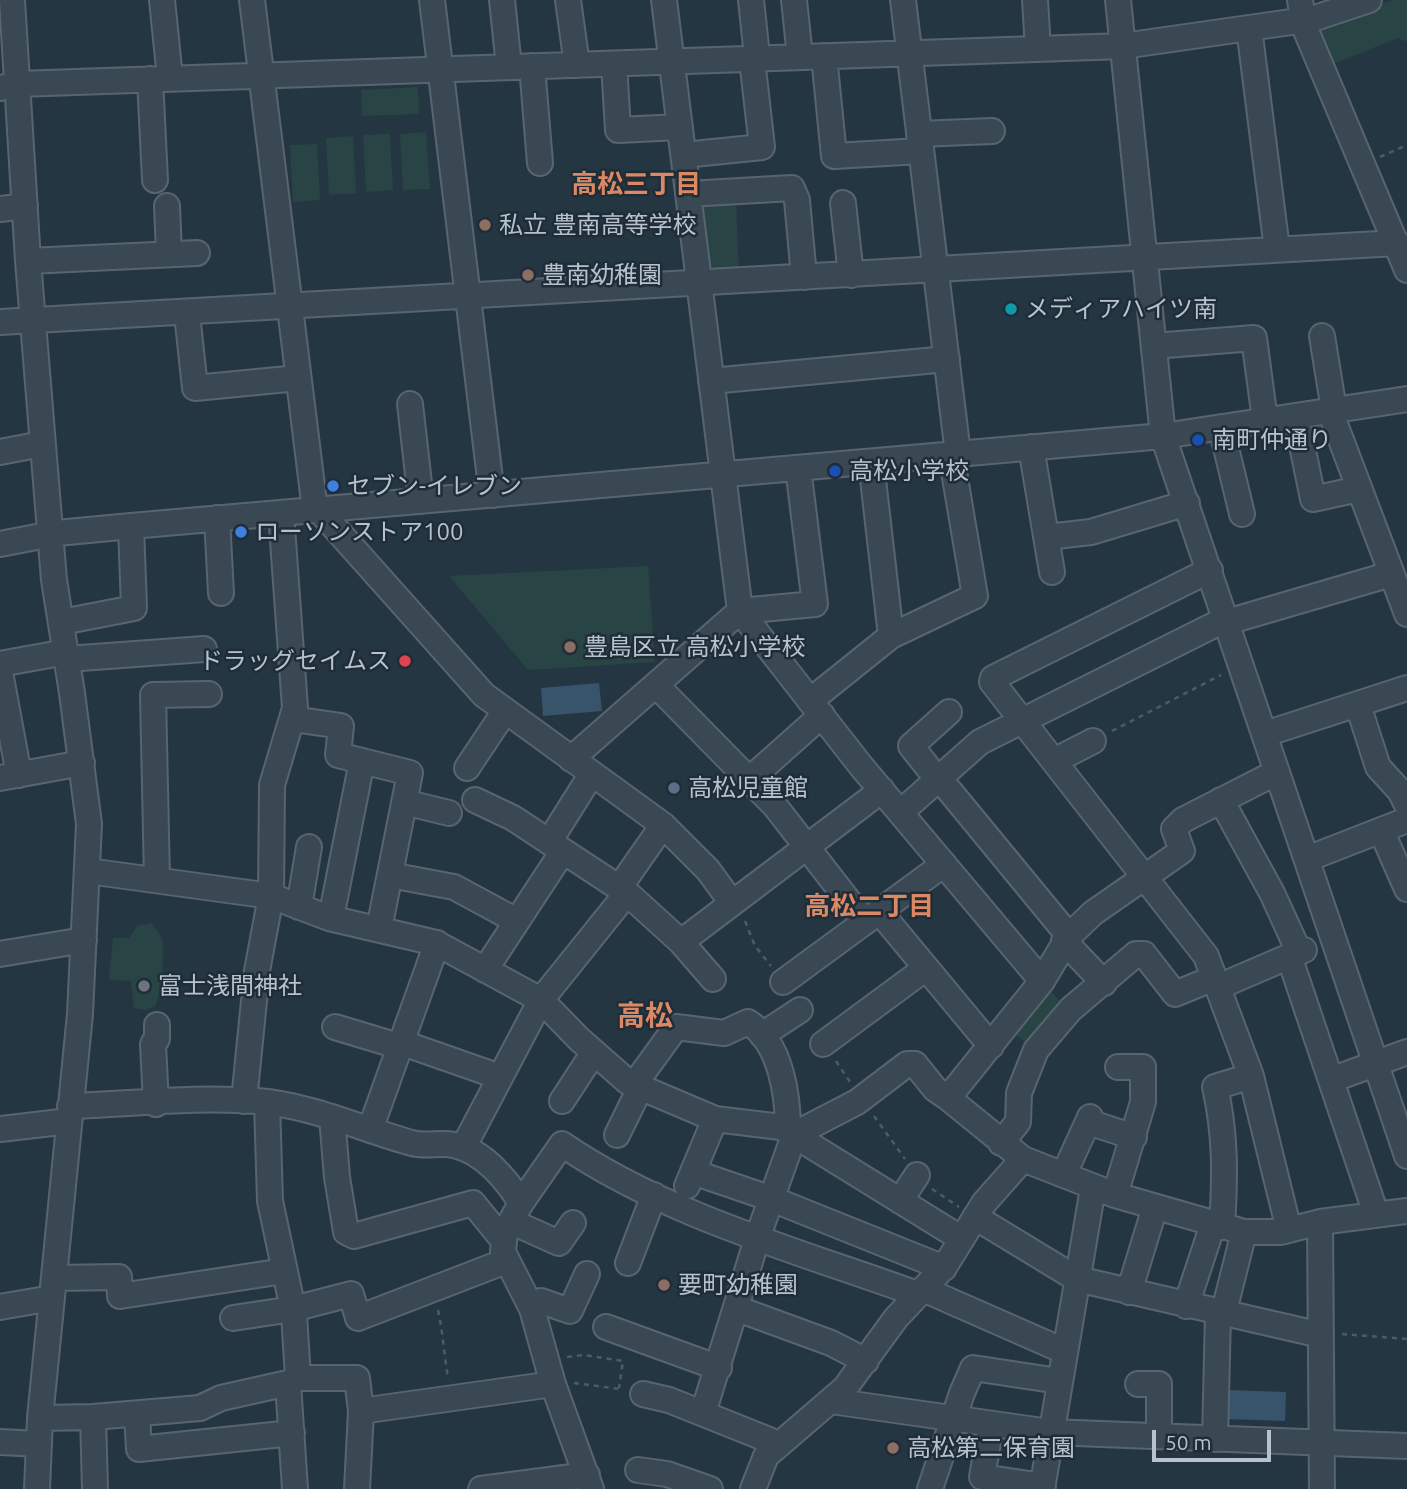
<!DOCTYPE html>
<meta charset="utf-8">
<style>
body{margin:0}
#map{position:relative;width:1407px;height:1489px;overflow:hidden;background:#253643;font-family:Ubuntu,sans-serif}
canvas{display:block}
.scale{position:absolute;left:1152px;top:1430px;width:119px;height:32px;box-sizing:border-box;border:4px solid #b7c2cd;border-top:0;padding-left:9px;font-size:21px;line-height:24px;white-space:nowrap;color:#b7c2cd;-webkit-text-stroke:5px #1f2d38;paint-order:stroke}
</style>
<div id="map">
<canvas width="1407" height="1489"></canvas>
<div class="scale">50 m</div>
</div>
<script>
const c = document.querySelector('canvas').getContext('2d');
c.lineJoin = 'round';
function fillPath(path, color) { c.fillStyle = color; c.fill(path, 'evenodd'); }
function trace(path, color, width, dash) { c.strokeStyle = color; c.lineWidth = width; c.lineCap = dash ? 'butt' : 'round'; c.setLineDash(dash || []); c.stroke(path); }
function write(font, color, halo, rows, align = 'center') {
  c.font = font + ' Ubuntu,"Noto Sans JP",sans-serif'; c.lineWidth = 5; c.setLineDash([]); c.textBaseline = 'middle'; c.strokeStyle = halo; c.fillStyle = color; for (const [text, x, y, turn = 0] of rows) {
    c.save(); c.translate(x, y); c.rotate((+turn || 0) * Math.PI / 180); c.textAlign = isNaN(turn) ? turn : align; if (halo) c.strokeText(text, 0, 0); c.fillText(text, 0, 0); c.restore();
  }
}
fillPath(new Path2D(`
 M1393 0H1407V42L1398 38 1328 66 1313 27Z
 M418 87 419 114 362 116 361 90Z
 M426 132 430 189 403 190 400 134Z
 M390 134 393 190 366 192 363 135Z
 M353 136 356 193 329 195 326 138Z
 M317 144 320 200 293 202 290 145Z
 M736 198 739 274 704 275 697 201Z
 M648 566 655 662 528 670 449 576Z
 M152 923 163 940 162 985 155 1006 146 1010 134 1008 131 981 110 980 109 977 113 938H129L137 926Z
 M1046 987 1065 1006 1030 1046 1010 1030Z`), '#284444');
fillPath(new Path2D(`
 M599 683 602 711 543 716 541 688Z
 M1227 1390 1286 1392 1285 1421 1226 1419Z`), '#38546b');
const minor = new Path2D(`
 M12 0 28 261 54 580 72 693 89 824 80 1014 40 1418 37 1489
 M162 0 170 78
 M252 0 315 510
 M432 0 492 495
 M502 0 509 67
 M568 0 577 65
 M794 0 800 57
 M903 0 958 454
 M1035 0 1038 49
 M1118 0 1163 436 1407 1156
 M1300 0 1304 26 1407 270
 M1249 28 1277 249
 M824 56 834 156 921 151
 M614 64 618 130 680 127
 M532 66 540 163
 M150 79 155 180
 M0 88 18 84 1123 46 1312 19 1369 0
 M919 134 992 131
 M684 155 762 147 753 68 756 47 751 0
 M688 194 792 188 797 200 804 277
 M843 203 851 275
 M167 206 169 254
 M0 209 25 206
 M28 261 197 253
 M187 314 195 388 298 378
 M0 322 1397 243
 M1322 336 1334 410
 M1154 346 1254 338 1265 420
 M711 381 947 359
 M410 404 421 501
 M1330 411 1407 614
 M1296 416 1313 499 1359 489
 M1221 427 1242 514
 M1031 447 1052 572
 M0 452 42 444
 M871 462 891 636
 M319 510 484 695 663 825 708 870 732 903
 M217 518 221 593
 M1047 537 1091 532 1187 503
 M0 544 57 533 131 526 1163 436 1407 399
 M1210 570 993 678 992 682 1206 956 1251 1076 1289 1230
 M740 611 861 766 1042 981
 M740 611 815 604 798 468
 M62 622 134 608 131 526
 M1227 622 1391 574
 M67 659 204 649
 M0 664 66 652
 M0 672 19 775
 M656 685 775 806 865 922
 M810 701 891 636 975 596 951 454
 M1358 705 1378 767 1400 791 1407 805
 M293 719 341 726 338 755 410 773 379 929
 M1265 734 1407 688
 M571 759 740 611 664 0
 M1054 761 1093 741
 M467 768 505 711
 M0 778 82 763
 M939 778 1069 936
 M749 780 822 715
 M938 780 911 746 949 712
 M1221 800 1272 893 1299 952
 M404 802 449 813
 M901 812 980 742 1226 619
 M1381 830 1407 889
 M549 842 591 775
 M1307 859 1407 820
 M88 871 271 896 329 918 436 943 541 1000 579 1039 628 1082 715 1119 781 1127 962 1239
 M390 875 454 887 515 920
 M157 880 153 695 209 694
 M619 888 663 825
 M627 893 681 942 713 979
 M299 907 309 847
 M879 911 991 1046
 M331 918 362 761
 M1064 941 1104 983
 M681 942 882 790
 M0 954 84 940
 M1289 956 1376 1214
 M485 970 563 851
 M783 982 944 864
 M1218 987 1304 950
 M335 1027 398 1046
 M762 1035 800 1010
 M400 1042 500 1077
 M823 1044 926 968
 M1331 1080 1407 1052
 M634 1085 676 1027 724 1033 748 1022C781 1043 788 1095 788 1131
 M948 1098 1023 1159 1115 1195 1244 1232H1281L1320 1222 1407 1211
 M244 1101 257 971 271 896 272 785 295 708 281 513
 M562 1101 594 1052
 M267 1103 270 1201 294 1314 298 1378
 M156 1104 153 1044 157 1039V1025
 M70 1106C132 1104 196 1096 257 1101 311 1105 361 1129 412 1143 426 1147 440 1142 454 1145 483 1151 507 1180 521 1203
 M332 1117 337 1177 346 1232 354 1236 473 1203 503 1240
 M1088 1122 1134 1137
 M0 1129 69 1121
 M370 1130 437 943
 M617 1135 640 1088
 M1001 1143 1018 1122 1019 1093 1036 1050 1071 1009 1136 954H1144L1175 994 1214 978
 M463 1148 541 1000 627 893 513 818 475 800
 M693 1172 772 1199 944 1268
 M1064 1174 1090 1117
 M687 1186 715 1119
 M1115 1195 1143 1102V1067H1118
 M900 1201 917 1175
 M975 1217 1077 1279 1321 1335
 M512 1222 559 1243 573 1223
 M1320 1222 1322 1489
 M1222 1227C1225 1178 1226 1135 1215 1087L1251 1076
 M628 1263 654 1195
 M54 1278 119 1277 120 1296 284 1271
 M923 1289 1064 1351
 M1129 1292 1155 1207
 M530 1305 541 1301 570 1311 587 1274
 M1186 1306 1213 1224
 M0 1307 52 1298
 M738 1309 831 1343 866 1361
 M1223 1315 1244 1232
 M233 1318 293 1309 351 1294 358 1318 506 1261
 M606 1327 719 1368
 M1138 1384H1159V1436
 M643 1394 669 1400 769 1440 775 1448
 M831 1401 1050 1432 1407 1446
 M361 1411 553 1384
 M703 1413 758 1236 791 1144 803 1130 857 1102 907 1064H915L935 1089 948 1098 1042 981 1069 936 1093 913 1182 851 1174 829 1183 820 1277 772
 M137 1414 139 1449 292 1433
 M93 1417 95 1489
 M40 1418 93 1417 200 1408 221 1398 288 1383
 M991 1425 982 1477 1043 1486
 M1215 1439 1218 1314
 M0 1442 39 1444
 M638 1470 667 1474 710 1489
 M295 1489 288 1383 298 1378H357L361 1411 357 1489
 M481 1489 587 1475
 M591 1489 553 1384 532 1309 503 1252 505 1232 521 1203 562 1144C663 1214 801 1252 917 1294
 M753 1489 766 1456 845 1388 896 1318 945 1266 984 1203 1023 1159
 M930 1489 962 1393 973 1368 1059 1381
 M1042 1489 1093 1188`);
trace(minor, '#586570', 28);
trace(new Path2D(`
 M1380 157 1407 145
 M1112 731 1221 675
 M745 921 755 946 771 966
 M836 1061 850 1082
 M874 1116 905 1159
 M932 1189 959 1207
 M438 1310C443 1333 444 1354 448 1378
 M1342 1334 1407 1339
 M567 1357 584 1355 623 1361 619 1388
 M574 1383 620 1389`), '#466060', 2.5, [5, 5]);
trace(minor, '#3a4853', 24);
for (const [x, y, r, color] of [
 [485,225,7,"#8d6e63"],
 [528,275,7,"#8d6e63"],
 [1011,309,7,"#0f9aa8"],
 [1198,440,7,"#1a4fb4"],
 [835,471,7,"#1a4fb4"],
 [333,486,7,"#3f7fe0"],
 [241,532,7,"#3f7fe0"],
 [570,647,7,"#8d6e63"],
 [405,661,7,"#e0444e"],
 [674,788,7,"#5c6f8a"],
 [144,986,7,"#6b7280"],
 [664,1285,7,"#8d6e63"],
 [893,1448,7,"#8d6e63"]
]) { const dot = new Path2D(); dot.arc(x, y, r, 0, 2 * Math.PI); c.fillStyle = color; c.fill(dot); trace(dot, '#1f2d38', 2.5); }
write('24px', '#b7c2cd', '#1f2d38', [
 ["私立 豊南高等学校",499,225],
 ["豊南幼稚園",542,275],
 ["メディアハイツ南",1025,309],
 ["南町仲通り",1212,440],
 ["高松小学校",849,471],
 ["セブン-イレブン",347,486],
 ["ローソンストア100",255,532],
 ["豊島区立 高松小学校",584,647],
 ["ドラッグセイムス",391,661,"right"],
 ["高松児童館",688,788],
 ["富士浅間神社",158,986],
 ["要町幼稚園",678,1285],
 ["高松第二保育園",907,1448]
], 'left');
write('bold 26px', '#db8864', '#1f2d38', [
 ["高松三丁目",636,184],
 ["高松二丁目",869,906]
]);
write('bold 28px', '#db8864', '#1f2d38', [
 ["高松",645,1016]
]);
</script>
